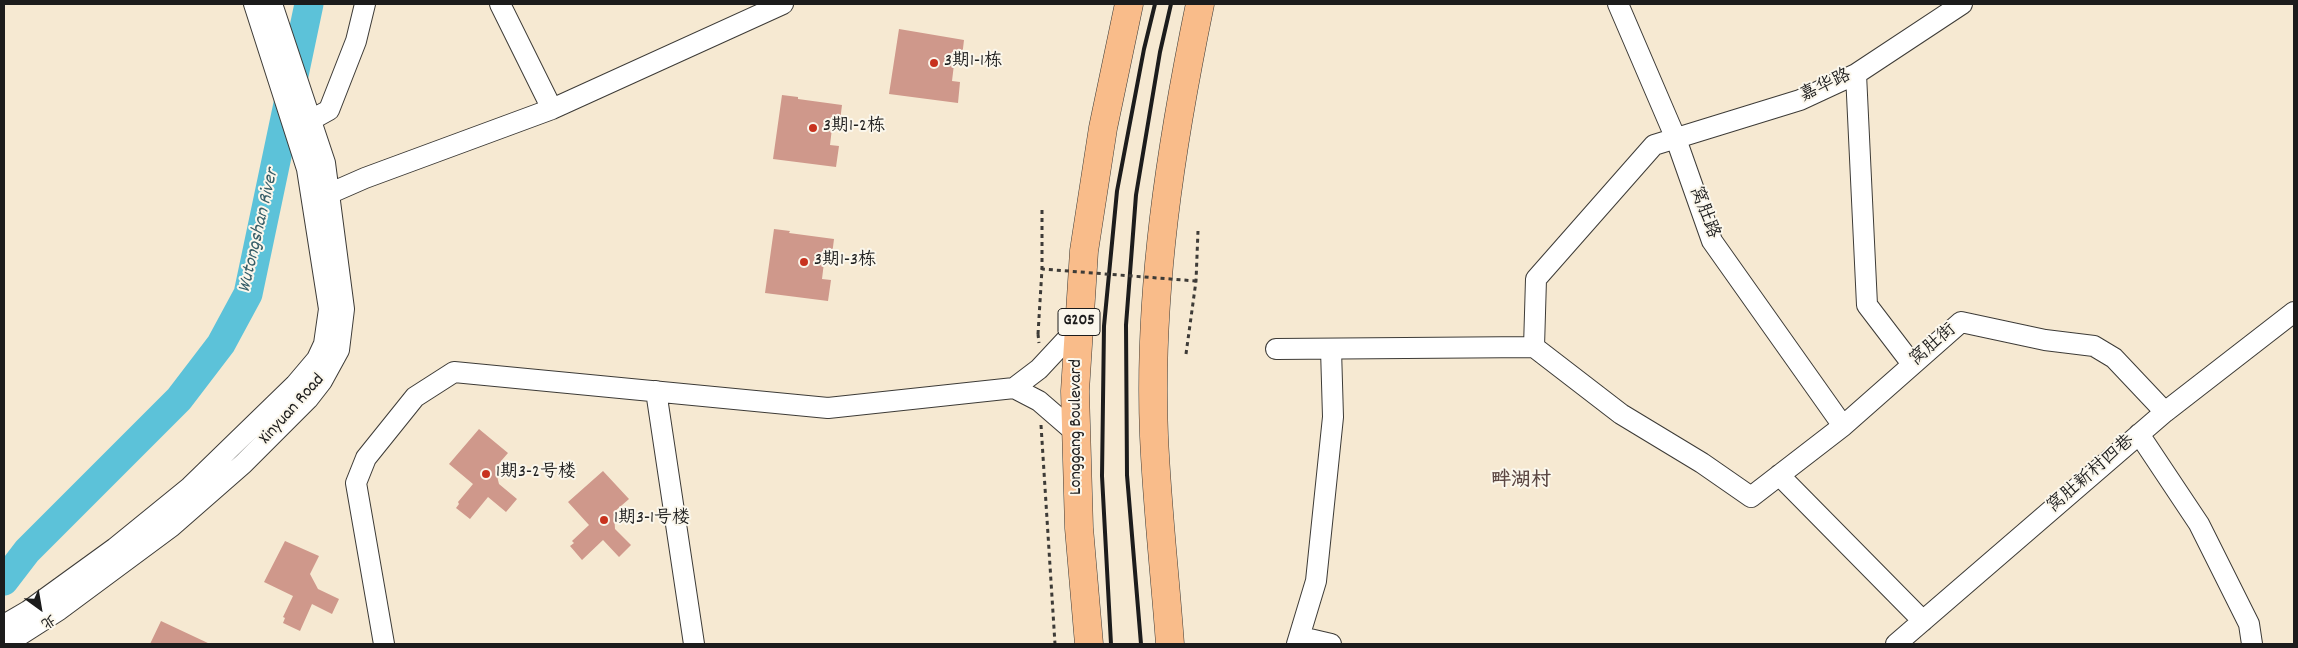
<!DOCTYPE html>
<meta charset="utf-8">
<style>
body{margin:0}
#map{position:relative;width:2298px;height:648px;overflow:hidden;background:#f6e9d2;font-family:Dekko,"LXGW WenKai TC",sans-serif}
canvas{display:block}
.frame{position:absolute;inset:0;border:5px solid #1c1c1c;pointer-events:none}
.north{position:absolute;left:15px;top:583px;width:50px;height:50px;-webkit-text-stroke:4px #fbf7ec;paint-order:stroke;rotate:148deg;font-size:14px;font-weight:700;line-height:20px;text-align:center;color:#1c1c1c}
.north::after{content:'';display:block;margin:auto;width:18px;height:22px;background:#1c1c1c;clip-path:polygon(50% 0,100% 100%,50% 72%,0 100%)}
</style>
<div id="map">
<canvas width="2298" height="648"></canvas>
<div class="frame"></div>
<div class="north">北</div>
</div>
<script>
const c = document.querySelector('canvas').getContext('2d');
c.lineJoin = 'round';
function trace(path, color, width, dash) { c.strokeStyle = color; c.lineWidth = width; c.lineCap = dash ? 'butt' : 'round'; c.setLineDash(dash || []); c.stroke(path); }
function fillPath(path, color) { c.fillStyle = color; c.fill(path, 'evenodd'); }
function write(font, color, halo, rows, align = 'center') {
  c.font = font + ' Dekko,"LXGW WenKai TC",sans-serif'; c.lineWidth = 4; c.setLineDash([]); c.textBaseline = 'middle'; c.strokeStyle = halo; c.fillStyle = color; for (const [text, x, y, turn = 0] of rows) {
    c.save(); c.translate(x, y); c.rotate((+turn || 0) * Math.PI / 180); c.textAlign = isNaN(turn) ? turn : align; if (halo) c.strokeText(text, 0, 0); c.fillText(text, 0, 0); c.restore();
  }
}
trace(new Path2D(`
 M4 581 27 551 179 399 221 344 248 294 309 4`), '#5cc2d9', 29);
fillPath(new Path2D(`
 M899 29 964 40 962 57 955 56 952 81 960 82 958 103 889 94Z
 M782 95 798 97V99L842 105 840 121 833 120 830 145 839 146 836 167 773 159Z
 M774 229 790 231 789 233 834 239 832 255 825 254 822 279 831 280 828 301 765 293Z
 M479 429 508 453 495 468 499 484 517 499 506 512 488 497 470 519 456 508 459 504 458 502 473 484 449 464Z
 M603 471 629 499 614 512 615 529 631 545 619 557 603 540 582 560 570 546 574 543 572 541 589 525 568 502Z
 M285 541 319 556 310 574 318 589 339 599 332 614 312 604 300 631 283 623 285 618 283 617 293 596 264 582Z
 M161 621 210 644H150Z`), '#cf988b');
const minor = new Path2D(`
 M500 4 552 109
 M1618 4 1676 139 1712 241 1843 426
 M1856 74 1867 305 1912 364
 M311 120 329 110 356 41 365 4
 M317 199 365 178 552 109 783 4
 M1534 347 1536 279 1654 145 1800 100 1856 74 1962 4
 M1276 349 1534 347 1621 414 1702 463 1751 497 1843 426 1961 322 2045 340 2094 346 2114 358 2165 412
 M656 391 694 644
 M1076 433 1039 401 1014 388 1039 369 1079 326
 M2139 434 2199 524 2249 624 2252 644
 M1779 475 1923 621
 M4 625 28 611 115 548 190 487 295 385 317 359 324 344 329 309 307 169 254 4
 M1301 637 1331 644
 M6 644 59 610 171 527 243 464 308 399 322 381 339 350 344 309 325 163 272 4
 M384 644 356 483 366 458 415 397 454 372 828 408 1014 388
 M1297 644 1316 581 1333 417 1331 349
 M1896 644 2165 412 2294 312`);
const highway = new Path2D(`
 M1089 644 1079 528 1075 391 1084 251 1103 128 1129 4
 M1170 644C1165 575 1157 506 1154 436 1148 291 1171 145 1200 4`);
trace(minor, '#3d3b37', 22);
trace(highway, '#3d3b37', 29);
trace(new Path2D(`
 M1042 210V269
 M1038 334 1039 343
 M1186 354 1196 281 1198 231
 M1041 425 1055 644`), '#3d3b37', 3, [4, 4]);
trace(minor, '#fff', 20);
trace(highway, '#f9bc8a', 28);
trace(new Path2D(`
 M1111 644 1102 476 1104 326 1117 191 1144 49 1155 4
 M1141 644 1127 475 1126 325 1136 195 1160 52 1171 4`), '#1c1c1c', 4);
trace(new Path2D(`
 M1038 334 1042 269 1196 281`), '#3d3b37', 3, [4, 4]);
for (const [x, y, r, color] of [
 [934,63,5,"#c8321e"],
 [813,128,5,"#c8321e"],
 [804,262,5,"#c8321e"],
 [486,474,5,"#c8321e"],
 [604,520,5,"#c8321e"]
]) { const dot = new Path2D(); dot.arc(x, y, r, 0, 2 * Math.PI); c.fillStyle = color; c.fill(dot); trace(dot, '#fbf7ec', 2); }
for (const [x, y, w] of [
 [1079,322,42]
]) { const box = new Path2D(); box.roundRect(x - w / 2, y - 13.5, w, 27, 4); c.fillStyle = '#fbf7ec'; c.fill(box); trace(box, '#1c1c1c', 1); }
write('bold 16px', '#1c1c1c', null, [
 ["G205",1079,322]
]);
write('18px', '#1c1c1c', '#fbf7ec', [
 ["3期1-1栋",944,63],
 ["3期1-2栋",823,128],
 ["3期1-3栋",814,262],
 ["1期3-2号楼",496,474],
 ["1期3-1号楼",614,520]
], 'left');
write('18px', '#1c1c1c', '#fbf7ec', [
 ["嘉华路",1826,87,-25],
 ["窝肚路",1703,213,69],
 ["窝肚街",1934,346,-41],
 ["Xinyuan Road",293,410,-48],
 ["Longgang Boulevard",1078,427,-90],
 ["窝肚新村四巷",2092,475,-41]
]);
write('italic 19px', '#365e68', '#fbf7ec', [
 ["Wutongshan River",260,231,-77]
]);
write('bold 20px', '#5b4743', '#fbf7ec', [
 ["畔湖村",1521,482]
]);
</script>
